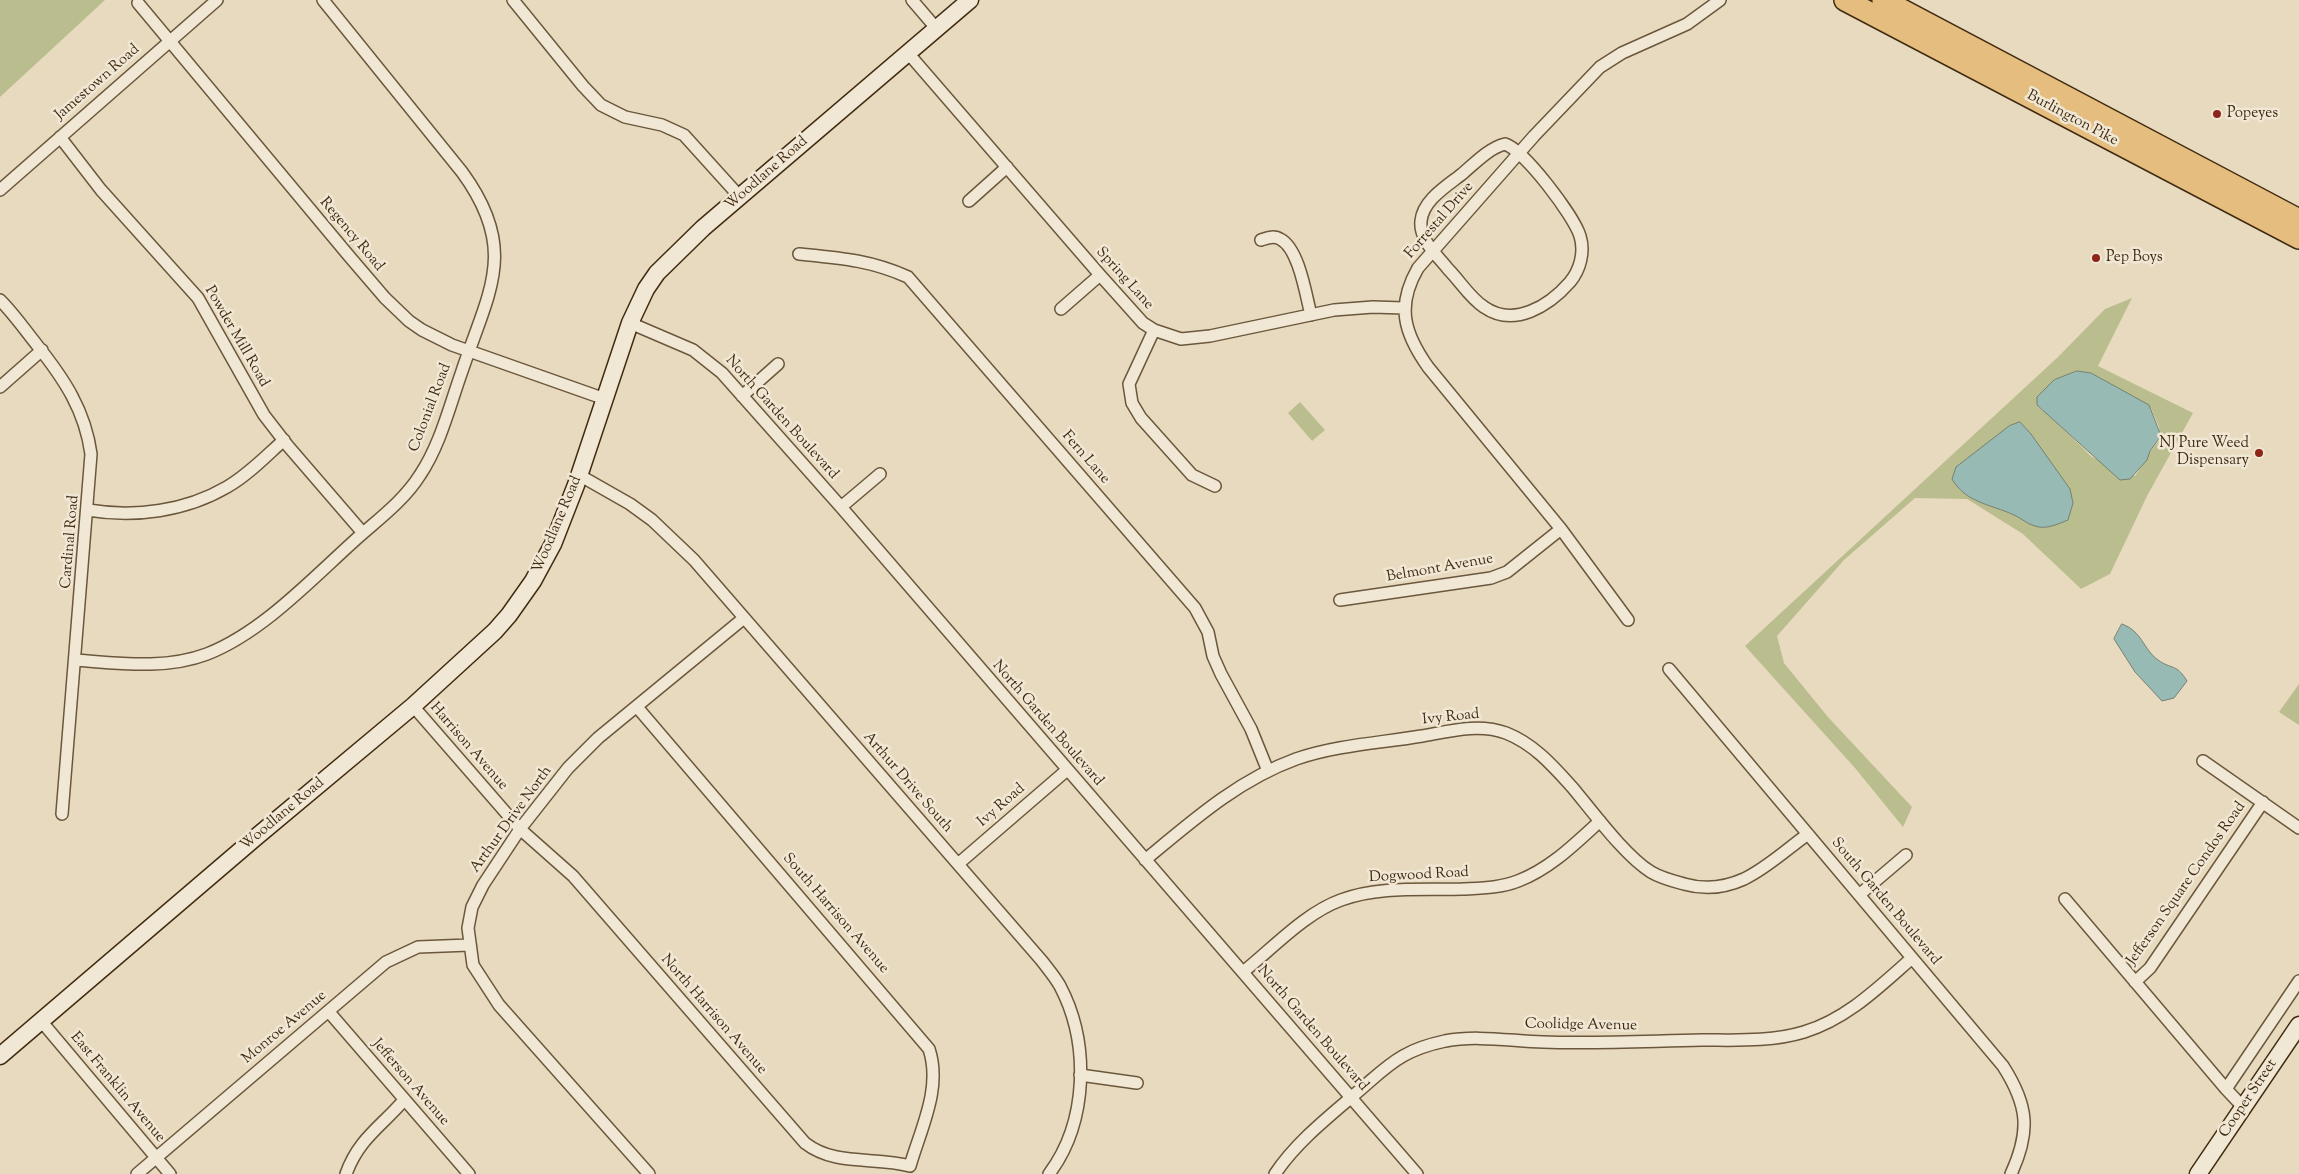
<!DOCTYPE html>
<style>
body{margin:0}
canvas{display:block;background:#e8dabe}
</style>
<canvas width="2299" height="1174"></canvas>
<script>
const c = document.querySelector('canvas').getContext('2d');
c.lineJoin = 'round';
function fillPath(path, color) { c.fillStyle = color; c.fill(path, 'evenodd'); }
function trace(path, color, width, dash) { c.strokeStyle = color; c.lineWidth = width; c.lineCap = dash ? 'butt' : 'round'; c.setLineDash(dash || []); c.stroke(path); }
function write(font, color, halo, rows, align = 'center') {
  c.font = font + ' "Sorts Mill Goudy",serif'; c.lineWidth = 5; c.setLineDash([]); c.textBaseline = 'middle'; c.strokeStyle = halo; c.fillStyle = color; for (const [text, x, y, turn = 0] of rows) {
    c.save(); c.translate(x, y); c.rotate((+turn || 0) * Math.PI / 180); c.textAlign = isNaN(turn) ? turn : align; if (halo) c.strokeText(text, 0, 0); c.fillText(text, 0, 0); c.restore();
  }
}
fillPath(new Path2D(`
 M0 0H105L0 97Z
 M2132 298 2098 366 2193 413 2147 496 2110 574 2081 589 2023 534 1967 499 1915 498 1844 560 1777 636 1784 663 1828 717 1912 807 1903 827 1855 768 1745 646 2058 357 2105 309ZM2077 371 2091 373 2151 408 2159 427 2160 440C2149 451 2144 464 2135 476L2092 457 2048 414 2038 407 2054 380Z
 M1300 402 1325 430 1312 441 1288 413Z
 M2299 684V725L2279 712Z`), '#babe8e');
const water = new Path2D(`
 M2077 371 2091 373 2149 405 2161 436 2150 451 2147 460 2130 479 2120 480 2037 405V397L2054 380Z
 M2020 422 2031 434 2070 489 2073 503 2068 520C2058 524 2046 530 2035 526 2027 524 2021 518 2014 515 1990 504 1966 503 1952 479L1956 467 2009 426Z
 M2122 624C2142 631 2143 649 2158 660 2172 670 2176 663 2187 681L2174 698 2162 701 2135 672 2114 639Z`);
fillPath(water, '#97bab4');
trace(water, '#758172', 1);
const street = new Path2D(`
 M513 0 583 86 601 105 625 117 662 125 684 135 740 197
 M912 0 936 28
 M138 3 349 256 385 298 409 321 422 330 452 345 605 399
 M908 53 1100 275 1143 323 1154 330 1181 339 1210 336 1334 310 1373 307 1404 308
 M60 137 101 190 198 298 264 415 288 446 363 533
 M1505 144C1524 150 1574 216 1580 236 1585 252 1580 270 1570 282 1549 306 1514 328 1484 307 1470 298 1460 281 1448 269 1437 255 1419 240 1421 221 1423 200 1447 186 1462 174 1475 163 1489 148 1505 144Z
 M0 190 217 0
 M969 201 1007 167
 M1261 240C1267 238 1274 235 1280 239 1299 248 1306 296 1311 315
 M799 254C840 258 870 260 908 277L1195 608 1208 632 1213 656 1221 674 1251 729 1268 771
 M0 300C14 314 25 330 37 345 64 379 85 410 91 454L62 814
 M1061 309 1100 275
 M630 323 693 350 722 373 841 507 1417 1174
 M1154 330 1129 384 1132 403 1141 418 1192 475 1215 486
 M0 387 42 350
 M742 396 778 364
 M579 475 630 504 652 520 694 560 1042 961C1048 969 1055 977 1060 986 1090 1043 1088 1122 1049 1174
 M841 507 880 474
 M88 510C135 518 186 511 227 487 248 475 266 456 284 440
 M1340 600 1491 578 1507 572 1561 529
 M1628 620 1561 529 1428 367C1404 333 1396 306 1418 268L1534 136 1600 67 1622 53 1687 24 1720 0
 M75 660C118 663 165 670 207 654 261 633 310 581 353 542 376 521 403 502 420 475 440 445 449 408 461 374 488 292 520 251 462 172L323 0
 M1669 669 2003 1066C2028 1105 2031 1131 2011 1174
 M413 706 520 829 573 876 805 1143C836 1167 875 1156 910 1166
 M637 707 929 1049C942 1088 921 1128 910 1166
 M2203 761 2299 828
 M1145 860C1192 821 1238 780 1296 759 1337 745 1380 743 1422 736 1450 731 1479 723 1506 733 1534 744 1553 766 1572 787 1593 812 1625 856 1651 872 1661 878 1673 881 1684 884 1705 890 1724 888 1744 879 1767 868 1787 849 1808 834
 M958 864 1067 770
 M1859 895 1906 855
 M2065 899 2226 1089 2243 1107
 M1243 972C1273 948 1305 913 1341 900 1378 886 1422 890 1462 889 1481 888 1500 888 1518 881 1550 869 1576 843 1600 821
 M2135 982 2150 968 2263 802
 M329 1012 469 1174
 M42 1022 170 1174
 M1080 1075 1137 1083
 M2226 1089 2299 981
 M137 1174 386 962 418 947 469 945
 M346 1174C359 1138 382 1126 404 1100
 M649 1174 499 1005 473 965 468 928 472 907 483 885 520 829 568 768 598 738 744 618
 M1275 1174C1297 1141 1331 1115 1361 1089 1374 1078 1387 1065 1403 1056 1415 1049 1431 1044 1445 1041 1477 1035 1511 1041 1543 1042 1596 1044 1649 1041 1702 1040 1736 1040 1771 1042 1804 1032 1847 1019 1879 987 1912 958`);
const secondary = new Path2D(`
 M0 1056 255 838 413 706 495 631 509 615 533 581 553 544 576 485 630 323 646 289 657 273 703 228 970 0
 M2198 1174 2299 1025`);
const highway = new Path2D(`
 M1845 0 2299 238
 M1883 0 2299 220`);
trace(street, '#6b573c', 14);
trace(secondary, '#412b10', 19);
trace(highway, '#412b10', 24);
trace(street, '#f0e7d5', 11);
trace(secondary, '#f0e7d5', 16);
trace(highway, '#e4bd7f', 21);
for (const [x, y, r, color] of [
 [2217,114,5,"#8f2418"],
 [2096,258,5,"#8f2418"],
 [2259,453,5,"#8f2418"]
]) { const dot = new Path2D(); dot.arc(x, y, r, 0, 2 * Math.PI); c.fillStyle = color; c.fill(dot); trace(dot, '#f0e7d5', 2); }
write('15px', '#412b10', '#f0e7d5', [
 ["Jamestown Road",98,83,-41],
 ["Burlington Pike",2072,119,28],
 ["Woodlane Road",767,174,-41],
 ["Forrestal Drive",1440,221,-49],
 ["Regency Road",351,235,50],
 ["Spring Lane",1124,279,48],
 ["Powder Mill Road",236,337,60],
 ["Colonial Road",431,408,-69],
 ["North Garden Boulevard",781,418,48],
 ["Fern Lane",1085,458,49],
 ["Woodlane Road",558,525,-67],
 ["Cardinal Road",71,542,-85],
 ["Belmont Avenue",1440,569,-10],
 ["Ivy Road",1451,718,-6],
 ["North Garden Boulevard",1047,724,49],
 ["Harrison Avenue",468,747,49],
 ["Arthur Drive South",907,783,49],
 ["Ivy Road",1002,806,-41],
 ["Woodlane Road",283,815,-40],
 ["Arthur Drive North",512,820,-54],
 ["Dogwood Road",1419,876,-3],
 ["Jefferson Square Condos Road",2187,884,-55],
 ["South Garden Boulevard",1885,902,50],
 ["South Harrison Avenue",835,914,49],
 ["North Harrison Avenue",713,1015,49],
 ["Coolidge Avenue",1581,1026,1],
 ["Monroe Avenue",285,1028,-40],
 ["North Garden Boulevard",1312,1029,49],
 ["Jefferson Avenue",410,1083,49],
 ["East Franklin Avenue",117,1088,50],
 ["Cooper Street",2249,1099,-56]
]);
write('15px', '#412b10', '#f0e7d5', [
 ["Popeyes",2227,114],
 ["Pep Boys",2106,258],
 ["NJ Pure Weed",2249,444,"right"],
 ["Dispensary",2249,461,"right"]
], 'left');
</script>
